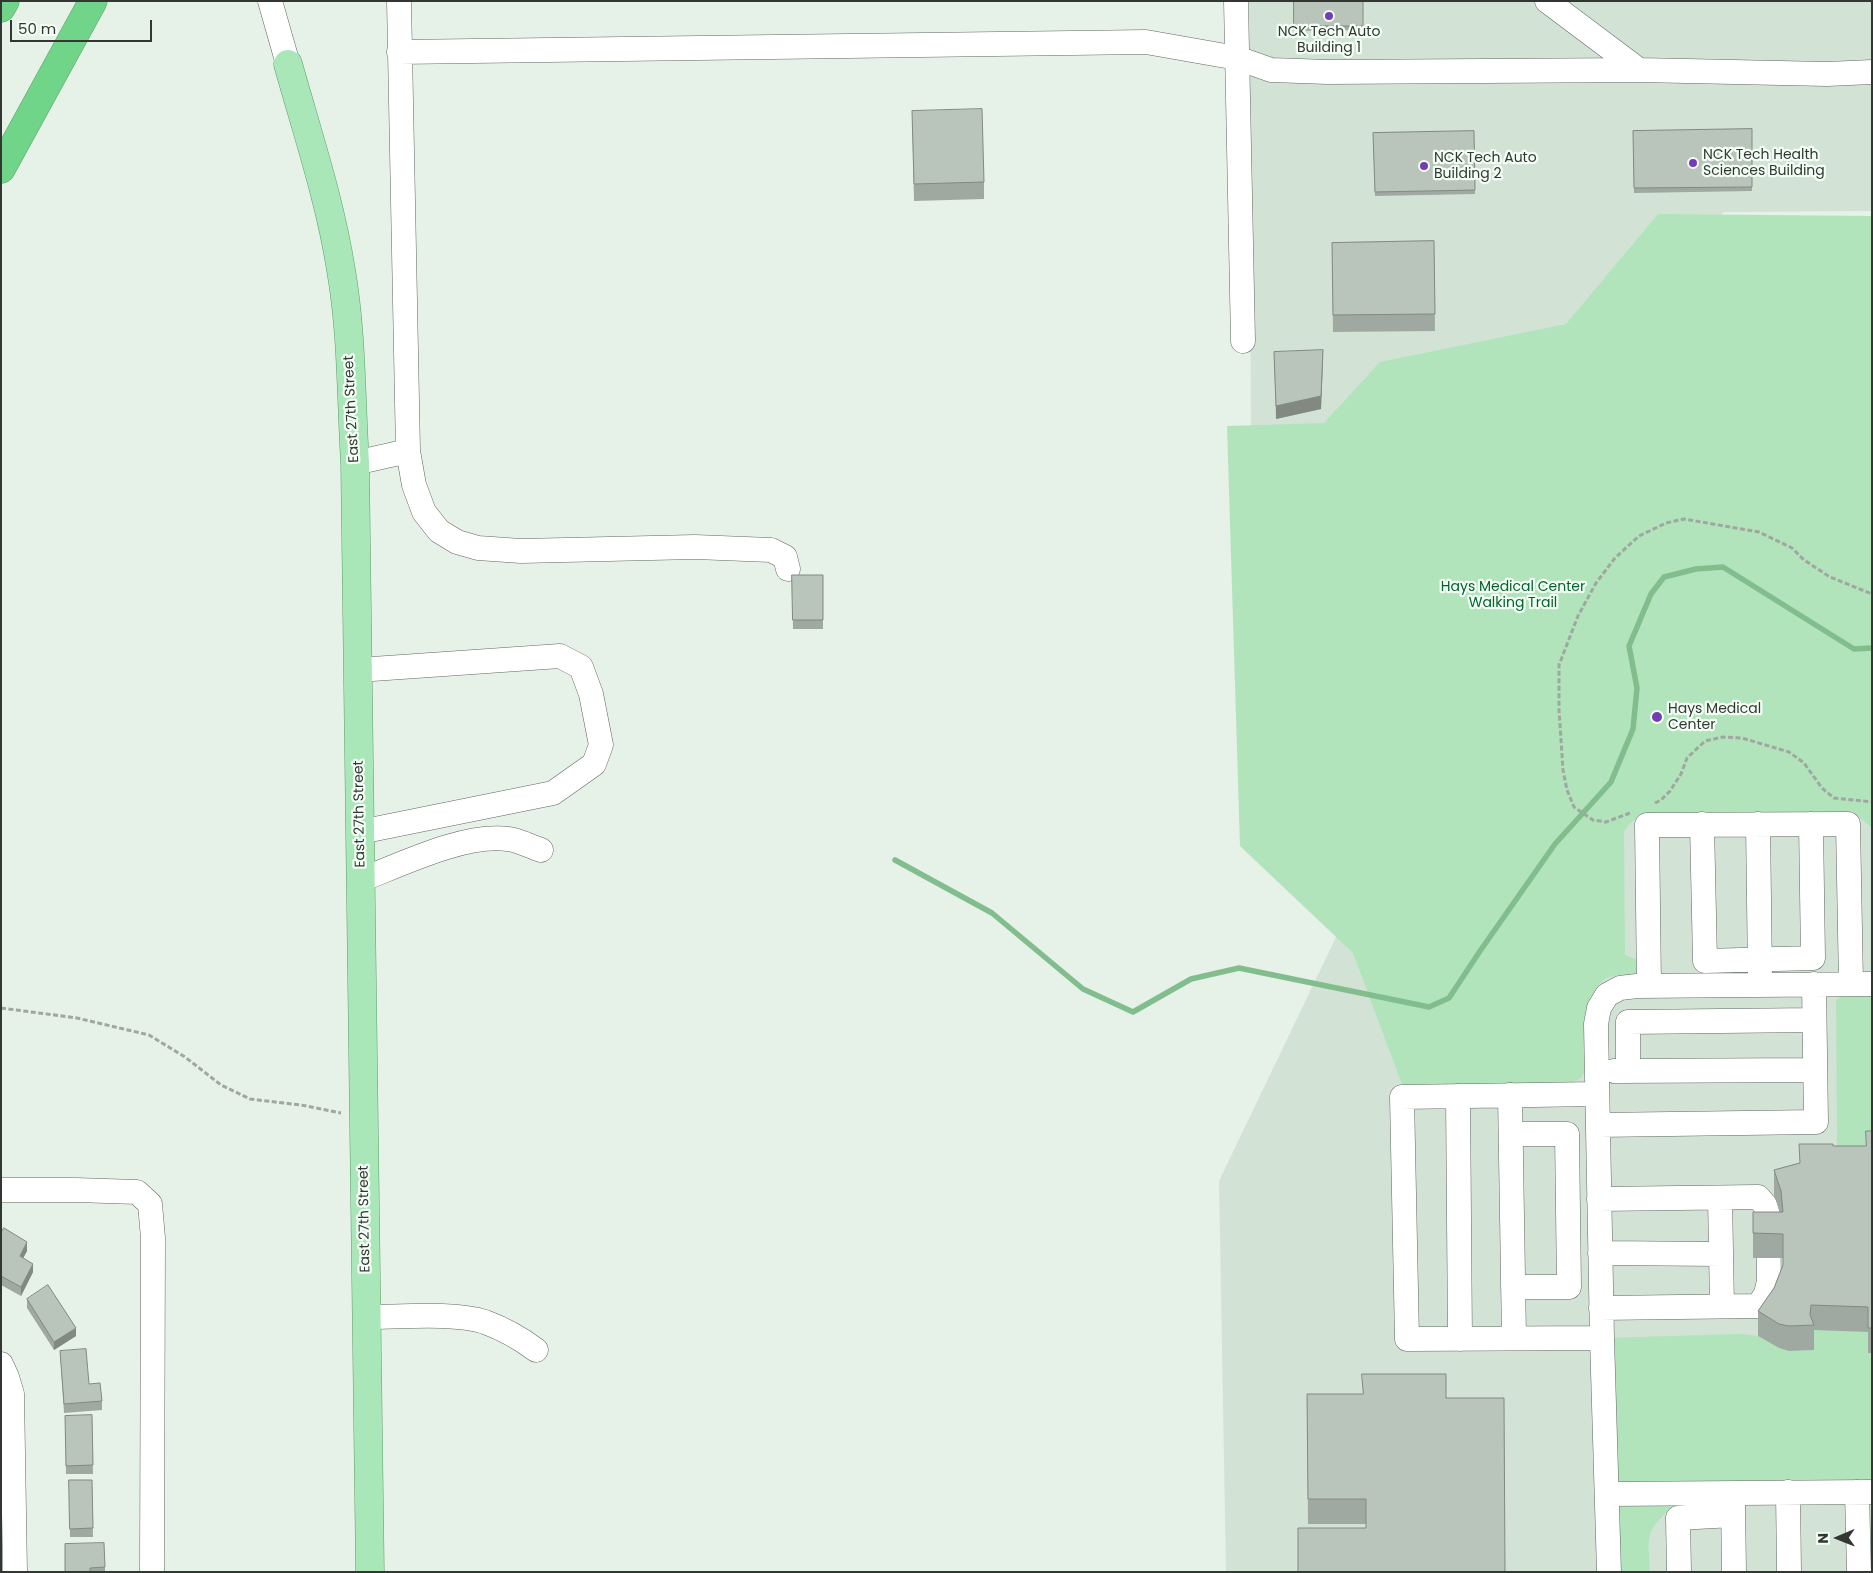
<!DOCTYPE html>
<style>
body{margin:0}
#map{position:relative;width:1873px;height:1573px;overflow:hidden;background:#e6f1e7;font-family:Poppins,sans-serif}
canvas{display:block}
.frame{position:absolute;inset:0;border:2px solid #333733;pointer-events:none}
.north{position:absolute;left:1813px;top:1513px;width:50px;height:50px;-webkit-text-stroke:4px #f3fef5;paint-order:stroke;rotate:269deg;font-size:14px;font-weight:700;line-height:20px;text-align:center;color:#333733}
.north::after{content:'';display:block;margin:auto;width:18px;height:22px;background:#333733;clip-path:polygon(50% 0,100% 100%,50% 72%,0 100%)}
.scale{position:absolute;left:10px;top:20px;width:142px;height:22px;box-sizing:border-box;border:2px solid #333733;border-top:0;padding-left:6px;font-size:15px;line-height:18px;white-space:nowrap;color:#333733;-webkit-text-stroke:4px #f3fef5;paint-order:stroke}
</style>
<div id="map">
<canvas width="1873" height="1573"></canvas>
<div class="frame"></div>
<div class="north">N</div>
<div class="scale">50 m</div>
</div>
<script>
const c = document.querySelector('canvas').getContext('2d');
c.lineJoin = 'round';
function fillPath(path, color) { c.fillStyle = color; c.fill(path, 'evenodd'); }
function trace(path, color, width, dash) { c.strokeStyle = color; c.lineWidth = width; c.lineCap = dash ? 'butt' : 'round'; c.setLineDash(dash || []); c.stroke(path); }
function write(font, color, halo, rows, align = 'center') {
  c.font = font + ' Poppins,sans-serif'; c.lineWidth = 4.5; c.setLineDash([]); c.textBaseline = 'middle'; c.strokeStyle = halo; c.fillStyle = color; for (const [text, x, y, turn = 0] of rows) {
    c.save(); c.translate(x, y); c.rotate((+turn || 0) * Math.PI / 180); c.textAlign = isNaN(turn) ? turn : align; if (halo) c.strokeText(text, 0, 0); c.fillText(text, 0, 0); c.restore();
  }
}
fillPath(new Path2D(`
 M1249 1H1872V211L1724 212 1677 253 1872 250V1572H1226L1219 1181 1655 273 1598 322 1352 447 1251 443Z`), '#d2e3d5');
fillPath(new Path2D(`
 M1658 214 1872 216V828L1858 816 1850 814 1645 816C1634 818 1629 823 1624 832L1625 955 1640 961V972C1631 977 1620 973 1610 977 1581 987 1587 1044 1586 1069L1581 1078 1573 1082 1522 1085 1403 1087 1353 953 1240 846 1227 426 1324 423 1380 362 1566 324Z
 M1841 996H1872V1151L1837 1148 1836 1001Z
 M1811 1329 1868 1332V1353H1872V1492L1733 1493V1512H1667C1643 1533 1649 1542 1650 1572H1609L1602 1338 1740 1334 1758 1336 1779 1348 1789 1351 1814 1350Z`), '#b1e4bb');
trace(new Path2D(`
 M895 860 992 913 1083 989 1133 1012 1191 979 1239 968 1429 1007 1449 998 1480 951 1555 844 1611 782 1633 729 1637 688 1629 646 1651 594 1664 577 1696 569 1723 567 1854 649 1872 648`), '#82bd8e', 5.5);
const minor = new Path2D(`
 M270 1 288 64
 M399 1 408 451 414 485 424 512 439 531 457 542 478 548 521 551 695 547 771 550 785 557 788 569
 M1236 1 1243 341
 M1547 1 1639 70
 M399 52 1146 42 1237 58 1271 70 1328 72 1639 70 1827 74 1872 72
 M355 463 408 451
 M358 670 560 656 581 667 591 694 601 745 594 764 553 793 360 832
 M1702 824 1705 961 1813 958 1811 824
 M1758 824 1760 975
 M361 880C402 864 465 833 508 839 519 840 531 847 541 850
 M1649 985 1647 825 1848 824 1851 984
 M1614 1071 1815 1070
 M1628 1071V1022L1814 1020
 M1597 1094 1402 1097 1407 1339 1602 1338
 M1510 1095 1514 1338
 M1458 1096 1460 1339
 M1598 1125 1816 1122 1814 984
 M1511 1134H1567L1569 1287H1513
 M1 1190H76L137 1192 150 1204 153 1238 152 1572
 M1720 1198 1722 1306
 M1599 1199 1758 1197 1765 1205 1768 1215 1769 1281 1766 1294 1758 1306 1601 1308
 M1600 1253 1721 1254
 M367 1317C400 1317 455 1312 485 1322 504 1329 520 1338 536 1350
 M1 1364 7 1377 12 1394 15 1572
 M1788 1492 1789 1572
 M1857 1492 1859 1572
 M1608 1494 1872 1492
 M1733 1501 1734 1572
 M1609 1572 1602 1338 1596 1024 1599 1008 1607 995 1620 988 1637 986 1872 984
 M1679 1572 1678 1518 1733 1515`);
const major = new Path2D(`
 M288 64C307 132 330 200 341 270 352 333 351 399 355 463L370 1572`);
const highway = new Path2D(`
 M1 8 5 1
 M1 169 93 1`);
trace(minor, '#5f6960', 25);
trace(major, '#5b9e6b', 29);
trace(highway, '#5b9e6b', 29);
trace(new Path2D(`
 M1655 803 1661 800 1670 791 1681 774 1687 758 1705 741 1723 737 1742 738 1789 752 1804 763 1822 788 1834 798 1872 802
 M1630 813 1606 822 1593 820 1574 807 1567 790 1563 770 1559 710V665L1578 616 1596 583 1615 558 1639 536 1666 523 1684 519 1759 532 1792 548 1804 560 1830 577 1872 594
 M1 1008 77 1018 149 1035 185 1057 221 1085 250 1099 301 1105 341 1113`), '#9fa7a0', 3, [5, 2.5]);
trace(minor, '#fff', 24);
trace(major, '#a9e6b8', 28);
trace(highway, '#70d589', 28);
fillPath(new Path2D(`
 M1279 1H1379L1363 2V30L1294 31V2H1279Z
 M912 111 984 182V199L914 201Z
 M1752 129V191L1634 193 1633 131Z
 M1474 131 1475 194 1375 196 1373 133Z
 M1434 241 1435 331 1333 332 1332 243Z
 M1274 352 1323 362 1321 409 1276 419Z
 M792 575H823V629H793Z
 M1872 1131V1353H1868V1332L1814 1330V1350L1789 1351 1779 1348 1758 1336V1311L1774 1288 1783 1265V1258H1753V1212H1780L1774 1195V1170L1799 1163 1833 1146H1866Z
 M1 1233 27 1251 23 1258 33 1272 21 1296 1 1285Z
 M27 1299 76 1336 54 1350 27 1308Z
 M60 1351 89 1384 102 1401V1410L64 1413Z
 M1446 1374 1366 1528V1524H1308L1307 1394H1363Z
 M92 1415 93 1474H66L65 1416Z
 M69 1480H92L93 1537H70Z
 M65 1544 105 1567V1572H65Z`), '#9fa9a1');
fillPath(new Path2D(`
 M1323 350 1321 409 1276 419V406Z
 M27 1242V1251L20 1264V1256Z
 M33 1264V1272L21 1296V1287Z
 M76 1328V1336L54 1350V1342Z`), '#828983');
const building = new Path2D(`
 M1294 1H1363V26H1294Z
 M982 109 984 182 914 184 912 111Z
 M1752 129V187L1634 188 1633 131Z
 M1474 131 1475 190 1375 192 1373 133Z
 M1434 241 1435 314 1333 315 1332 243Z
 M1323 350 1321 396 1276 406 1274 352Z
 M792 575H823V620H793Z
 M1866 1131H1872V1328H1868V1307L1811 1305 1810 1315 1814 1325 1789 1326 1779 1324 1758 1311 1774 1288 1783 1265V1234L1753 1233V1212H1783L1781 1191 1774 1170 1800 1163 1799 1144H1833V1146H1866Z
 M4 1228 27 1242 20 1256 33 1264 21 1287 1 1276V1233Z
 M48 1285 76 1328 54 1342 27 1299Z
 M86 1349 89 1384 100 1383 102 1401 64 1404 60 1351Z
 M1362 1374H1446V1398H1504L1505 1572H1298V1528H1366V1499H1308L1307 1394H1363Z
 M92 1415 93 1465 66 1466 65 1416Z
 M69 1480H92L93 1528 70 1529Z
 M104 1543 105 1567 90 1568V1572H65V1544Z`);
fillPath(building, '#b9c4bb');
trace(building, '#828983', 1);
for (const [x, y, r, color] of [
 [1329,16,5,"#733eb5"],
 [1693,163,5,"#733eb5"],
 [1424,166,5,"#733eb5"],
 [1657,717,6,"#733eb5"]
]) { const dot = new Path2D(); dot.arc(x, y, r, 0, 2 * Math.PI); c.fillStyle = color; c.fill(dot); trace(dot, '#f3fef5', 2); }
write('14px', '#333733', '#f3fef5', [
 ["NCK Tech Auto",1329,32,"center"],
 ["Building 1",1329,48,"center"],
 ["NCK Tech Health",1703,155],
 ["Sciences Building",1703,171],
 ["NCK Tech Auto",1434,158],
 ["Building 2",1434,174],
 ["Hays Medical",1668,709],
 ["Center",1668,725]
], 'left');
write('14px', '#333733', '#f3fef5', [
 ["East 27th Street",352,409,-93],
 ["East 27th Street",360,814,-91],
 ["East 27th Street",365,1219,-91]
]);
write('14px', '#00642b', '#f3fef5', [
 ["Hays Medical Center",1513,587],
 ["Walking Trail",1513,603]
]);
</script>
